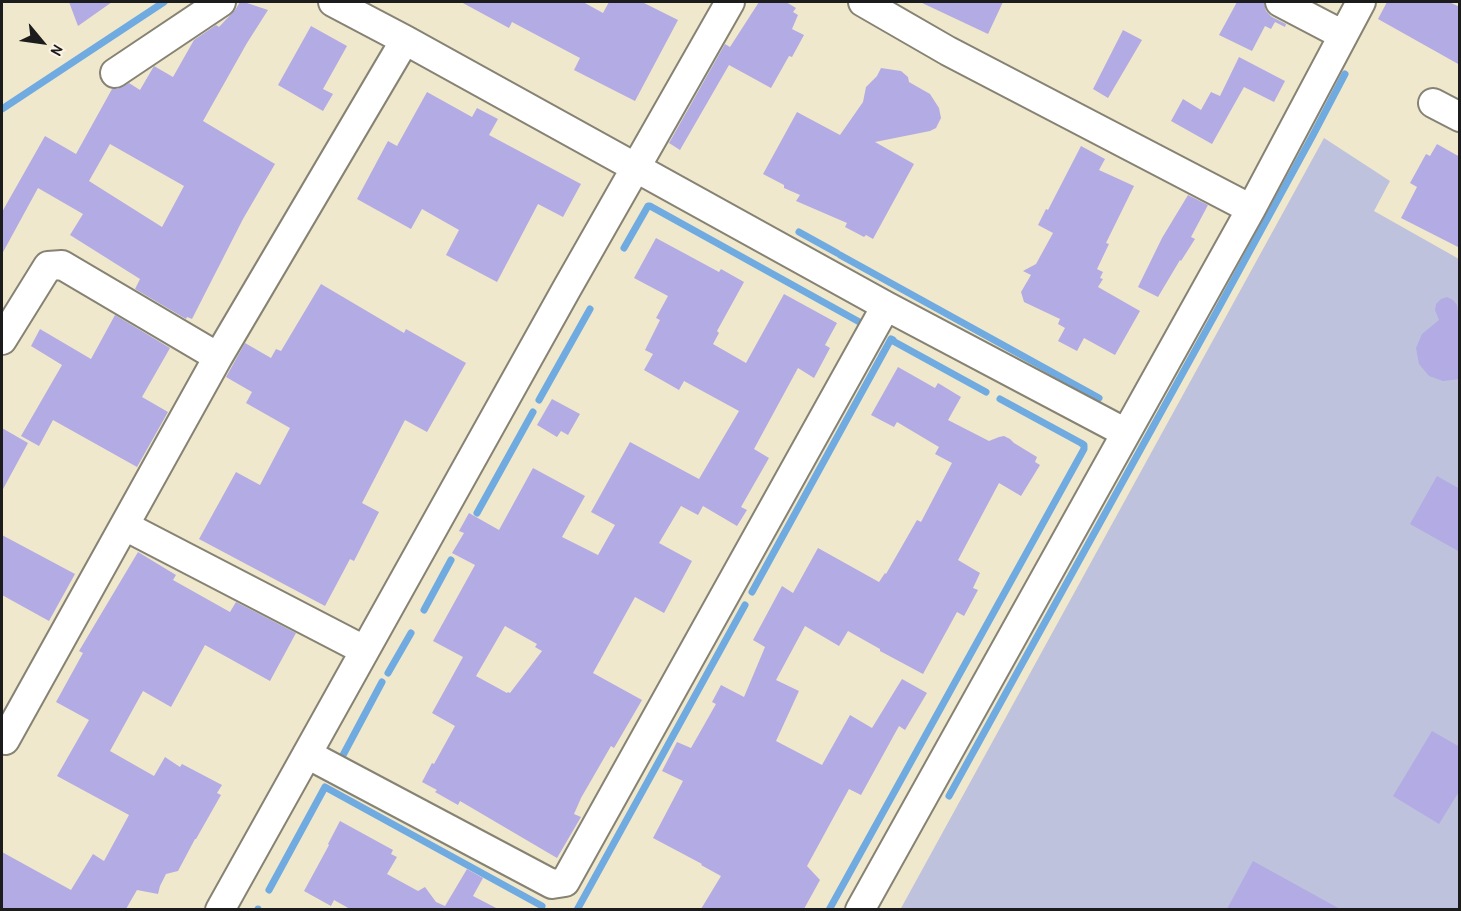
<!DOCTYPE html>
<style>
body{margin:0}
#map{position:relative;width:1461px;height:911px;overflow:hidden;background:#f0e8cc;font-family:"Patrick Hand",sans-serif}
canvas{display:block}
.frame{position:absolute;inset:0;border:3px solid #1c1c1c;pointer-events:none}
.north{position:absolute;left:12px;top:12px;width:60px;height:60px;-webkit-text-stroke:4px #fcf5e5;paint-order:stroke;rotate:119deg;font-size:16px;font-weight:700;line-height:24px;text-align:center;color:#1c1c1c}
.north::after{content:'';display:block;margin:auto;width:21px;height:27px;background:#1c1c1c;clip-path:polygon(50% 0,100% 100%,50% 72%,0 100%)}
</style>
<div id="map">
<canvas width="1461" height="911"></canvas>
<div class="frame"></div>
<div class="north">N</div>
</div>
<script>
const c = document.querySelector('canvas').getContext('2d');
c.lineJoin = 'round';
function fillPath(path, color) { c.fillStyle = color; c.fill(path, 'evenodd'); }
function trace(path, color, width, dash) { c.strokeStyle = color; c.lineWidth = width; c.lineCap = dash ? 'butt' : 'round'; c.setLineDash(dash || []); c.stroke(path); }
fillPath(new Path2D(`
 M1324 138 1390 181 1374 211 1459 259V909L900 910Z`), '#bfc2dd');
trace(new Path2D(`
 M2 109 164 2
 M799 232 837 253
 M624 248 648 206H650L863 324
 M840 255 1099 398
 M893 341 986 392
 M539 400 590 309
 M477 513 533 412
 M752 592 891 339 893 340
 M424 610 451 560
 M388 673 411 633
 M342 757 382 682
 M949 796 1217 311 1313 135 1345 74
 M269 890 325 787 542 906
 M258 910V909
 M577 910 745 605
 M829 910 1084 449V445L1081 443 1000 399`), '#6faae0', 7);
fillPath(new Path2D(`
 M69 2H112L78 26Z
 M240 2H244L268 10 247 43 203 121 275 164 243 219 192 319 187 317 186 319 135 289 140 279 70 235 83 214 38 188 2 254V212L45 136 76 154 112 89H117L129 83 140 90 154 66 173 77 194 40 216 25 219 27 235 10ZM110 144 184 186 162 227 89 181Z
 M461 2H583L603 13 609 2H642L678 20 635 101 574 70 580 58 512 22 509 28Z
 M759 2H786L796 8 793 12 798 15 792 29 804 35 792 57 789 56 771 88 729 65 680 150 669 143 725 44 730 47Z
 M920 2H1003L988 34Z
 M1237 2H1264L1266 11 1272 17 1286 24 1285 27 1275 22 1271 29 1265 26 1252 51 1219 35Z
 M1387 2H1449L1460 7V65L1378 19Z
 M311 26 347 46 323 89 333 94 323 111 278 85Z
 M1123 30 1142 40 1108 98 1093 89Z
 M1239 57 1285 81 1274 102 1244 87 1212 144 1171 121 1183 99 1201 110 1211 92 1220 96Z
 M881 68 901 71 908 77 909 82 930 94 939 108 941 118 936 128 930 131 875 142 914 164 873 239 866 235 864 237 845 227 847 223 796 201 800 195 784 188V185L763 174 797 112 840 135 863 102 866 87 877 76Z
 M427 92 472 117 477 108 498 119 489 135 581 184 563 217 538 204 497 282 446 255 459 230 422 209 411 229 357 199 388 141 397 146Z
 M1437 144 1460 157V248L1401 218 1417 187 1410 183 1426 154 1430 156Z
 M1081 146 1105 159 1099 170 1134 186 1106 243 1109 244 1097 269 1103 272 1100 278 1103 279 1098 287 1140 311 1115 355 1084 338 1077 351 1058 341 1065 328 1058 324 1060 319 1024 302 1021 292 1031 275 1023 271 1036 264 1053 233 1038 225 1046 209 1048 210Z
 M1188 195 1208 205 1191 237 1195 239 1181 261 1180 260 1158 297 1138 287 1162 238Z
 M656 238 719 272 721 269 744 282 717 331 719 333 713 344 746 363 784 294 837 323 825 345 830 348 814 378 798 368 754 449 769 458 741 507 747 510 737 526 703 506 698 515 681 506 659 543 692 561 664 613 635 597 593 673 642 700 614 748 611 746 581 798 574 814 581 817 557 858 460 801 458 805 435 792 437 790 422 782 432 763 434 764 455 726 432 713 463 657 433 641 475 565 452 553 464 533 459 531 469 513 499 530 533 468 585 496 562 537 598 555 615 525 591 512 630 442 699 479 739 411 684 381 679 390 644 370 653 354 645 350 660 320 656 318 668 296 634 278ZM505 626 537 644 535 647 542 651 510 693 508 692 507 693 476 676Z
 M321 284 404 333 406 329 466 363 427 432 405 420 362 503 379 512 354 561 350 559 325 606 199 539 236 472 260 485 290 428 246 403 252 392 226 377 245 343 271 358 276 349 281 351Z
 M1447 297 1453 300 1457 305 1460 326V379L1443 381 1429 376 1419 364 1416 348 1422 334 1439 320 1435 310 1436 304 1441 299Z
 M115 315 170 348 142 397 168 412 137 467 53 420 39 446 21 436 62 365 31 346 40 329 91 359Z
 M898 367 935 388 938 383 961 397 948 420 989 441 999 437 1004 436 1010 439 1014 443 1037 457 1035 462 1040 465 1021 496 999 483 958 560 980 573 973 588 978 590 964 616 957 612 923 674 880 651V649L848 631 839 646 805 626 776 680 799 691 776 741 822 765 850 715 872 728 902 679 927 693 905 730 899 726 861 795 849 789 807 866 820 880 804 909H701L721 876 701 865 702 864 653 838 683 781 662 771 677 742 691 748 716 704 712 702 721 685 744 697 765 647 753 640 782 586 793 593 818 548 879 582 885 573 886 574 917 520 921 522 952 463 935 454 939 447 897 422 894 427 871 415Z
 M552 399 580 414 568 435 561 431 557 437 537 425Z
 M2 428 28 443 2 491Z
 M1437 476 1460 489V552L1410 524Z
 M2 535 75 574 49 621 2 595Z
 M138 552 176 575 173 580 230 612 236 602 296 633 270 681 205 645 171 707 143 691 110 751 154 776 165 757 180 767 182 764 222 785 217 793 221 795 196 839H195L178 871 166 874 160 886 158 894 137 890 126 909H2V852L71 890 93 854 104 861 129 815 57 776 89 720 56 702 83 653 79 651Z
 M1432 731 1460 747V790L1439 824 1393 796Z
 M340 821 393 850 391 854 397 857 387 874 418 891 425 887 436 902 445 906 467 869 483 878 473 896 498 909H350L334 900 331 906 304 891 329 845 328 844Z
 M1253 861 1340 909H1227Z`), '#b3abe3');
const minor = new Path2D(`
 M333 2 405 40 886 306 1126 433
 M863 2 948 51 1251 209
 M1280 2 1343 35
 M115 73 221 2
 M1433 103 1460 117
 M2 340 48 266 62 265 218 357
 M125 526 364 650
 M5 740 218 357 405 40
 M307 754 552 884 565 882 886 306
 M220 910 566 290 730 2
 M860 910 1251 209 1361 2`);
trace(minor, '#868274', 32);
trace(minor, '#fff', 28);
</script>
